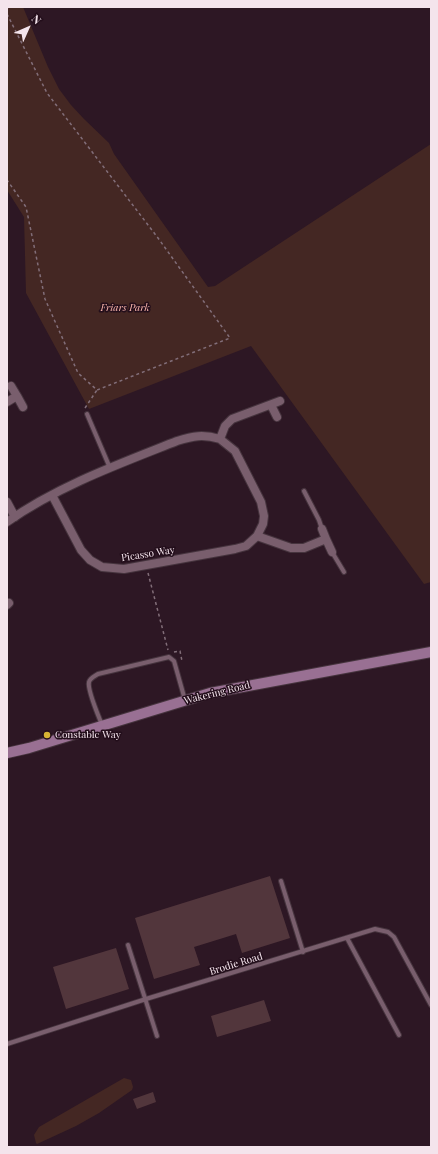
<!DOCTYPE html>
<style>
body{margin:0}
#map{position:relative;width:438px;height:1154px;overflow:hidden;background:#2d1724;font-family:"Playfair Display",serif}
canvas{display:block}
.frame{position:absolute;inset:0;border:8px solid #f4e4ec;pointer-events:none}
.north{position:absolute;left:8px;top:8px;width:40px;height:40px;-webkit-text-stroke:3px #230e1b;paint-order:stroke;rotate:45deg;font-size:11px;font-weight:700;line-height:16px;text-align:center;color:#f4e4ec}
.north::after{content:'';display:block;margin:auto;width:14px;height:18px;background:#f4e4ec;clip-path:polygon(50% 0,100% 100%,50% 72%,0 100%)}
</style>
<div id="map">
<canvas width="438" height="1154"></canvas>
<div class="frame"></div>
<div class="north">N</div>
</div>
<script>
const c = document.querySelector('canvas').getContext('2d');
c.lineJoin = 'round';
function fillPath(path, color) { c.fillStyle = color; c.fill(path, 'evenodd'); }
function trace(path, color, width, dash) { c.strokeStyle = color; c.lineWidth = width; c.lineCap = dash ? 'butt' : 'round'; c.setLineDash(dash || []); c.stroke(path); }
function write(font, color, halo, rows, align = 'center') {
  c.font = font + ' "Playfair Display",serif'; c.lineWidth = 3; c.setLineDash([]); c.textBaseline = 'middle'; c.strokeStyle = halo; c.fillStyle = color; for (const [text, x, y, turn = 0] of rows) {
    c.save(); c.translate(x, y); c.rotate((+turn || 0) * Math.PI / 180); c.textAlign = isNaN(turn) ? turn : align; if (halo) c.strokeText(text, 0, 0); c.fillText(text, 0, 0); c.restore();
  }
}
fillPath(new Path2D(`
 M7 7H23L48 67 59 89 71 105 84 119 109 143 114 154 208 287 215 286 431 144V582L424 584 251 346 89 409 26 293 24 217 7 190Z
 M124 1078 131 1080 133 1087 132 1090 99 1113 76 1126 37 1144 36 1143 34 1135 39 1127Z`), '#442723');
fillPath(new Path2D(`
 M270 876 290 938 242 953 236 934 194 947 200 965 154 979 135 918Z
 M116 948 129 989 66 1009 53 967Z
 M264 1000 271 1021 217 1037 211 1016Z
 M153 1092 156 1102 137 1109 133 1099Z`), '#52363c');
const lane = new Path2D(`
 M87 414 110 468
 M304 491 319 520 322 529
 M332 552 344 572
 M102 725C99 717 87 690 89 682 90 678 95 676 98 674L169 657 174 661 185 700
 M281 881 303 952
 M347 938 399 1035
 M128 945 157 1036
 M7 1044 146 999 375 929 388 932 394 937 431 1005`);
const street = new Path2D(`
 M11 386 17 396
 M7 402 17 396 23 407
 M271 405 277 417
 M220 439 235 451 261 502 264 516 263 524 257 536 291 548H304L326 539 332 552
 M52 495 81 550 90 560 102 567 124 569 235 549 246 546 257 536
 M7 502 15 517
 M7 522C58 486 119 464 177 441 193 436 203 434 220 439L225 426 232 419 280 401
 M322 529 326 539
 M7 605 9 603`);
const secondary = new Path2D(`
 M7 753 29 748 210 693 431 652`);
trace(lane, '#46343e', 6);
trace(street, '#46343e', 10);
trace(secondary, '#46343e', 12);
trace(new Path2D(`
 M7 8 9 7
 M7 14 47 93 158 238 230 338 97 390 78 373 45 299 26 207 7 180
 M85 408 97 390
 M148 573 168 650
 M174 652 180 651 182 661`), '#826e79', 1.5, [3, 3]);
trace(lane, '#795e6d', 4);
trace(street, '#795e6d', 8);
trace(secondary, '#997093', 10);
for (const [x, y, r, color] of [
 [47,735,4,"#d8b434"]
]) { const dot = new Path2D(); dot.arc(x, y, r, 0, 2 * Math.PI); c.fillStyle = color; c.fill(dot); trace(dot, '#230e1b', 1.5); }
write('italic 10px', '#feb9af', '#230e1b', [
 ["Friars Park",125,308]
]);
write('10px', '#f4e4ec', '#230e1b', [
 ["Picasso Way",148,554,-9],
 ["Wakering Road",217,693,-14],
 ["Brodie Road",236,964,-17]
]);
write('10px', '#f4e4ec', '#230e1b', [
 ["Constable Way",55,735]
], 'left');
</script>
